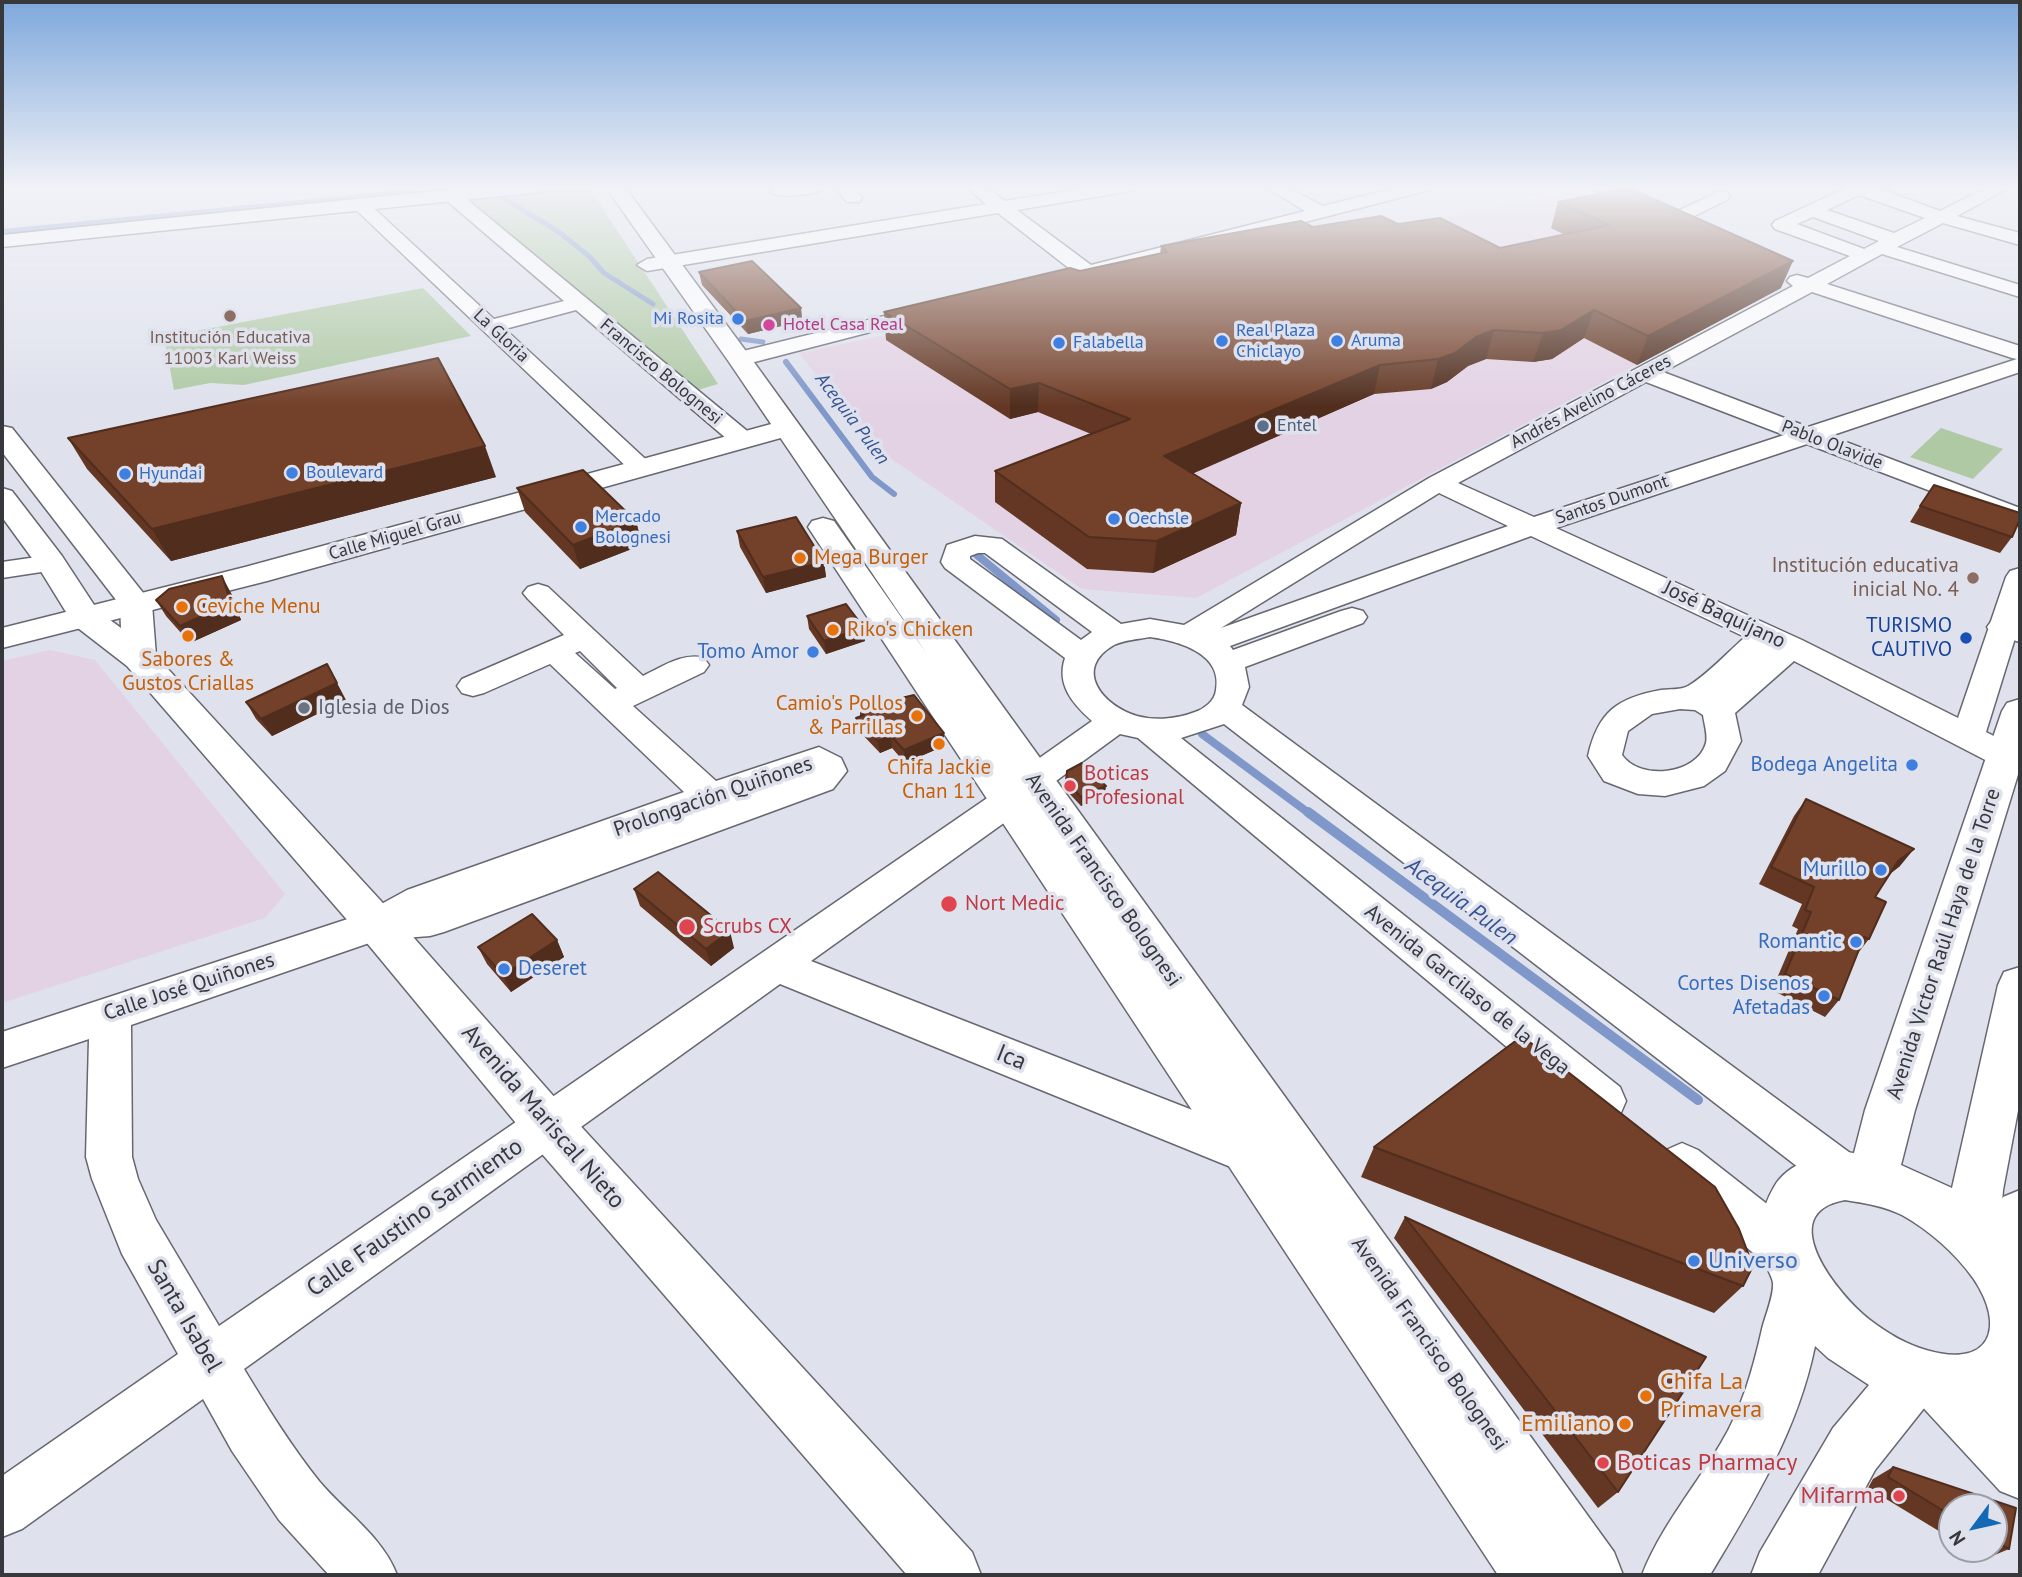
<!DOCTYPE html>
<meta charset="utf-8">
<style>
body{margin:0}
#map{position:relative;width:2022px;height:1577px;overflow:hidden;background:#dfe2ed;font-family:"PT Sans",sans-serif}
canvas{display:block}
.frame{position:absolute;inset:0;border:4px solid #37383c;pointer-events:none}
.north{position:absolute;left:1938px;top:1493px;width:70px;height:70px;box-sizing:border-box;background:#dfe2ed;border:2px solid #9c9ea6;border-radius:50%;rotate:237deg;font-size:19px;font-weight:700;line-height:28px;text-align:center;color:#37383c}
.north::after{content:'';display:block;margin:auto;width:24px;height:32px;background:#1469b7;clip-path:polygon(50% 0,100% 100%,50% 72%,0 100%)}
</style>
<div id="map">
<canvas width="2022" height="1577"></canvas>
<div class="frame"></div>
<div class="north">N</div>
</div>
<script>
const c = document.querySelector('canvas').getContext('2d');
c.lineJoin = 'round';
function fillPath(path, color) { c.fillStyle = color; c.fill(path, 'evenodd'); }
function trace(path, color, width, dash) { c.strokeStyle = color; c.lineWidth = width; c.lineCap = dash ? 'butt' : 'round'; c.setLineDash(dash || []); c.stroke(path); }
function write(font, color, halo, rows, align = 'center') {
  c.font = font + ' "PT Sans",sans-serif'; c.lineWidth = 7; c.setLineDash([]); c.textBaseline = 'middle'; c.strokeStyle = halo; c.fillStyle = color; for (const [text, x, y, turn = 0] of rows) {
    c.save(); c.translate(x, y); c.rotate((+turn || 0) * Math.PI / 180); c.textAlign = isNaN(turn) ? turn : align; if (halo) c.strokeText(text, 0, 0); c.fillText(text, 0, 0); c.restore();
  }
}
fillPath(new Path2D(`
 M1573 190 1781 288 1196 598 1082 589 871 445 799 353Z
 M50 650 95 660 285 894 265 918 2 1003V661Z`), '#e3d2e4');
fillPath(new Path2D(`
 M588 186 718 384 698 390 463 198Z
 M423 288 471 336 244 385 210 383 174 390 164 337Z
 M1941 428 2003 449 1973 479 1910 457Z`), '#aec9a3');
trace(new Path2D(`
 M500 196 559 232 590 257 604 273 653 304
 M741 339 763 342`), '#7f97c9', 5);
trace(new Path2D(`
 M786 362 872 477 894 494`), '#7f97c9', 6);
trace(new Path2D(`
 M977 555 1056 620
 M1202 734 1310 814`), '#7f97c9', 8);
trace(new Path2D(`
 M1308 812 1698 1100`), '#7f97c9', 10);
fillPath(new Path2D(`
 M412 189 419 193 417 196 2 239V229Z`), '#7f97c9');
const minor = new Path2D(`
 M784 186H830C822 194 778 200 770 192L773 188Z
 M833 186H851L862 198 859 202H847Z
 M965 186H984L1005 201 1099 186H1139L1131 191 1017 210 1091 265 1305 211 1264 186H1285L1323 206 1403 186H1432L1430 190 1086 278 1079 276 998 213 647 271 637 265 647 259 986 204Z
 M1588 186H1610L1658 208 1661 212 1658 216H1646Z
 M1842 186H1872L1940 211 1990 186H2012L1957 216 2020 233V245L1943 223 1897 247 2020 285V297L1882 254 1827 284 2020 346V372L1830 436 2020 508V525L1807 444 1556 528 1802 640 1958 718 2006 577 2010 571 2020 568V622L1986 732 2017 748 2020 753 2017 764 2005 768 1993 764 1794 661 1735 713 1741 741 1725 771 1704 786 1665 796 1638 794 1604 781 1588 756C1598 712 1617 698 1661 690 1669 689 1681 690 1688 686 1706 676 1728 652 1745 637L1531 536 1230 646 1233 650 1341 611 1352 608 1363 611 1367 617 1363 623 1245 667 1249 687 1242 705 1861 1161 1868 1176 1861 1191 1845 1198 1829 1191 1224 724 1181 738 1620 1087 1626 1101 1620 1115 1604 1121 1588 1115 1138 738 1120 734 1045 789 1022 810 811 961 1264 1138 1271 1153 1264 1168 1248 1174 780 984 244 1369C267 1407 291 1446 319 1481 345 1512 383 1537 397 1575H329L279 1520 232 1451 203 1399 22 1529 2 1537V1476L178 1354 122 1254 92 1179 86 1157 89 1039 2 1068V1032L363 914 407 890 684 792 550 664 484 693 473 696 462 693 457 686 462 679 564 635 528 599 523 593 528 587 538 584 548 587 643 676C662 667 683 652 704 658L709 665 704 672 633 706 716 781 819 747 841 758 847 771 833 789 444 932 430 936 378 940 131 1025 132 1157 138 1179 156 1220 219 1326 996 792 1021 771 1092 721C1073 704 1056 685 1065 658L945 568 941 562 947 545 975 536 1002 539 1121 624 1150 619 1184 625 1429 478 1793 286 1787 281 1790 277 1797 275 1808 278 1850 256 1775 229 1772 225 1775 221 1844 189ZM1859 195 1925 218 1894 233 1827 210ZM1813 217 1879 241 1864 249 1797 224ZM1812 292 2012 358 2017 359 1808 427 1663 372ZM1646 382 1784 435 1534 517 1458 483ZM1439 493 1508 526 1221 628ZM978 553H985L1092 632 1081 640 970 559V556ZM1150 637C1178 641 1223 653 1216 690 1215 701 1204 709 1195 712 1177 719 1155 721 1137 716 1103 706 1072 669 1114 645 1124 640 1139 639 1150 637ZM580 651 617 688 615 689 575 653ZM1680 709 1695 710 1703 715C1704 723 1708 735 1706 743 1697 775 1640 781 1622 755L1628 731 1652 714Z
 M452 191 458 192 752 435 755 440 752 445 743 447 734 445 576 310 505 329 654 467 650 472 641 475 632 472 351 205 360 200 366 201 494 319 564 301 446 200 443 196Z
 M1721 191 1727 192 1730 196 1727 200 1676 225H1664L1661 221 1664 217Z
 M929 305 936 307 939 311 936 315 739 366 731 364 728 359 731 354Z
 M51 555 61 557 65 563 61 569 2 578V562Z
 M1682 1143 1698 1150 1804 1233 1811 1250 1804 1267 1787 1274 1770 1267 1666 1180 1659 1165 1666 1150Z
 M2020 1190V1296L2005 1303 1987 1296 1980 1278 1996 1213 2003 1197Z
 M1936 1356 1955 1363 2020 1431V1499L2000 1491 1917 1401 1910 1382 1917 1363Z`);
const tertiary = new Path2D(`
 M786 420 795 422 799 428 795 434 267 581 2 648V628L245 567Z
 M1986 1350 2006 1359 2020 1376V1452L1999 1443 1966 1399 1957 1379 1966 1359Z`);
const secondary = new Path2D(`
 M2 426 12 428 152 604 156 656 392 913 564 1108 972 1552 981 1575H907L530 1140 362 937 127 666 74 625 37 565 2 517V488L12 491 62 556 98 611 121 628 120 605 2 452Z`);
const primary = new Path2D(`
 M605 186H624L748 354 1614 1552 1623 1575H1498L808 527 812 521 823 518 834 521 927 654 729 362Z
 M2004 617 2020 621V642L1992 634 1987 627 1992 620Z
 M2020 699V768L1915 1110 1901 1165 1952 1188 1998 985 2004 972 2020 967V1100L2003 1190 2000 1228 2020 1254V1389C1991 1409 1959 1418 1925 1407L1875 1470 1818 1575H1751L1760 1552 1833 1428 1869 1385 1828 1358 1815 1346C1798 1430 1754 1502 1710 1575H1642C1660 1528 1695 1487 1721 1443 1742 1408 1753 1369 1762 1329 1765 1316 1774 1296 1773 1283 1772 1276 1767 1269 1765 1263 1757 1236 1760 1211 1774 1187 1788 1162 1827 1150 1854 1153L1865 1110 2002 711 2007 703ZM1845 1200C1864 1203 1884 1206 1902 1215 1929 1230 1955 1253 1973 1278 2007 1328 1990 1369 1926 1350 1905 1344 1887 1333 1870 1320 1839 1296 1771 1213 1845 1200Z`);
const trunk = new Path2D(`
 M484 186H550L541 192 2 247V235Z`);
trace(minor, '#666871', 3);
trace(tertiary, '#666871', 3);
trace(secondary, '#666871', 3);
trace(primary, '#666871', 3);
trace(trunk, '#666871', 3);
fillPath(minor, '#fff');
fillPath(tertiary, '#fff');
fillPath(secondary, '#fff');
fillPath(primary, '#fff');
fillPath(trunk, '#fff');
fillPath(new Path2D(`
 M1558 202 1781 288 1637 365 1584 338 1552 359 1533 362 1486 359 1468 366 1447 382 1431 389 1374 394 1192 474 1241 503 1236 535 1153 573 1087 569 995 502V471L1091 434 1038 412 1010 419 886 340 884 312 1160 254 1161 246 1313 227 1398 224 1500 248 1565 235 1551 228Z
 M699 272 801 308 802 321 748 334 702 285Z
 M68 438 496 477 171 561 87 469Z
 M517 488 636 521 642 545 580 569 525 512Z
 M1920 506 2012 537 2000 553 1910 522Z
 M737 531 824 562 826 577 766 593 740 547Z
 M231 593 241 620 190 643 166 616 156 600Z
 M807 616 865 641 826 654 809 629Z
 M346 700 272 736 256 719 246 702Z
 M860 708 944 746 905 763 892 748 880 753 858 730 856 718 860 716Z
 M1067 771 1105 794 1081 806 1066 790Z
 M1806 799 1900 866 1890 874 1875 897 1869 939 1858 953 1839 1000 1825 1017 1772 990 1798 929 1792 926 1802 904 1759 884 1794 816Z
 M634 889 734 948 711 966 640 906Z
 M557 940 564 957 511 992 487 964 478 947Z
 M1374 1147 1743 1286 1714 1313 1361 1177Z
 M1405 1217 1618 1492 1598 1508 1394 1238Z
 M1893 1467 2016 1508 2009 1549 1985 1559 1968 1549H1994V1507H1952V1539L1868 1488 1873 1479Z`), '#633723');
fillPath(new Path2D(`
 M1793 261 1781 288 1637 365 1648 336Z
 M801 308 802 321 748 334 745 321Z
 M1594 310 1584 338 1552 359 1533 362 1543 333Z
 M1494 330 1486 359 1468 366 1447 382 1431 389 1438 359 1476 337Z
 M1380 365 1374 394 1161 487 1164 456Z
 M1039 383 1038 412 1010 419V389Z
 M485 446 496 477 171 561 152 529Z
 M1241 503 1236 535 1153 573 1157 541Z
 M636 521 642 545 580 569 573 545Z
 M824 562 826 577 766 593 763 577Z
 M222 576 231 593 241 620 190 643 180 626Z
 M864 628 865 641 826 654 824 641Z
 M327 664 346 700 272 736 261 719Z
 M944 733V746L905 763 904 750Z
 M891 736 892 748 880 753 878 741Z
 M1106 786 1105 794 1081 806V797Z
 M1914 849 1900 866 1884 878 1898 861Z
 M730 931 734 948 711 966 706 949Z
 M557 940 564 957 511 992 503 975Z`), '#502d1d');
const building = new Path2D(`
 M1629 188 1793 261 1648 336 1594 310 1561 330 1543 333 1494 330 1476 337 1455 353 1438 359 1380 365 1164 456 1241 503 1157 541 1089 537 995 471 1130 419 1039 383 1010 389 884 312 1070 268 1080 271 1167 252 1161 246 1301 221 1313 227 1381 216 1398 224 1440 218 1500 248 1609 225 1558 202Z
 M752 261 801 308 745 321 699 272Z
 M438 358 485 446 152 529 68 438Z
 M583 470 636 521 573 545 517 488Z
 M1934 485 2020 513V519L2012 537 1920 506Z
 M796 517 824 562 763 577 737 531Z
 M222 576 231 603 180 626 156 600 169 589Z
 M846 604 864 628 824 641 807 616Z
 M327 664 337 683 261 719 246 702Z
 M914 695 944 733 904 750 891 736 878 741 856 718 864 715 860 708Z
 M1082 763 1106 786 1081 797 1066 781 1067 771Z
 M1806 799 1914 849 1898 861 1875 897 1886 902 1869 939 1864 937 1839 1000 1785 974 1811 912 1805 910 1814 887 1771 867Z
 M658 872 730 931 706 949 634 889Z
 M532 914 557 940 503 975 478 947Z
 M1522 1036 1715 1187 1739 1229 1753 1266 1743 1286 1374 1147Z
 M1405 1217 1706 1357 1618 1492Z
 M1893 1467 2016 1508 2009 1549 1994 1541V1507H1952V1516L1888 1477Z`);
fillPath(building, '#734029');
trace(building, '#502d1d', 2);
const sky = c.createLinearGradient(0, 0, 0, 407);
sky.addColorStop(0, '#7ea8dc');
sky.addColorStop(0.46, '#f1f2f7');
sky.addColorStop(1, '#f1f2f700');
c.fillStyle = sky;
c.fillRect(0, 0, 2022, 407);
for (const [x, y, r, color] of [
 [230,316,7,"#8d6e63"],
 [738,319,7,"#3f7fe0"],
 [769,325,7,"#d1479c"],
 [1222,341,7,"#3f7fe0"],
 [1337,341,7,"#3f7fe0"],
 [1059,343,7,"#3f7fe0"],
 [1263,426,7,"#5c6f8a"],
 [292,473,7,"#3f7fe0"],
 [125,474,7,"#3f7fe0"],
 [1114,519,7,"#3f7fe0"],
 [581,527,7,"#3f7fe0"],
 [800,558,7,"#e8710a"],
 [1973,578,7,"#8d6e63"],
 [182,607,7,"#e8710a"],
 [833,630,7,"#e8710a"],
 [188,636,7,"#e8710a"],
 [1966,638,7,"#1a4fb4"],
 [813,652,7,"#3f7fe0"],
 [304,708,7,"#6b7280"],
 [917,716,7,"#e8710a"],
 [939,744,7,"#e8710a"],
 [1912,765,7,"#3f7fe0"],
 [1070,786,7,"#e0444e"],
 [1881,870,7,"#3f7fe0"],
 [949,904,9,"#e0444e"],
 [687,927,9,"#e0444e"],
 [1856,942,7,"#3f7fe0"],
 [504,969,7,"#3f7fe0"],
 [1824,996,7,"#3f7fe0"],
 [1694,1261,7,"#3f7fe0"],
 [1646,1396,7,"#e8710a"],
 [1625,1424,7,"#e8710a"],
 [1603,1463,7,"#e0444e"],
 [1899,1496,7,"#e0444e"]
]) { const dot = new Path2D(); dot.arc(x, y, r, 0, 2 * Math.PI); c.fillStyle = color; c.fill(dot); trace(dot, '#dfe2ed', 2.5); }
write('18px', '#366cbe', '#dfe2ed', [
 ["Mi Rosita",724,319,"right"],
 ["Real Plaza",1236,331],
 ["Chiclayo",1236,352],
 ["Aruma",1351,341],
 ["Falabella",1073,343],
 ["Boulevard",306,473],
 ["Hyundai",139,474],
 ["Mercado",595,517],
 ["Bolognesi",595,538],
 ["Oechsle",1128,519]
], 'left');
write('18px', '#b23c85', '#dfe2ed', [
 ["Hotel Casa Real",783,325]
], 'left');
write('18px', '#37383c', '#dfe2ed', [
 ["La Gloria",501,336,43],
 ["Francisco Bolognesi",661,372,40],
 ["Andrés Avelino Cáceres",1591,402,-28],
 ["Pablo Olavide",1832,445,21],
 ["Santos Dumont",1612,500,-19],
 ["Calle Miguel Grau",395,536,-16]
]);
write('18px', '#785e54', '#dfe2ed', [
 ["Institución Educativa",230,338],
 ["11003 Karl Weiss",230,359]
]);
write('18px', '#4e5e75', '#dfe2ed', [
 ["Entel",1277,426]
], 'left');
write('italic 19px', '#375493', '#dfe2ed', [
 ["Acequia Pulen",852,419,53]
]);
write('21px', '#c56008', '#dfe2ed', [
 ["Mega Burger",814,558],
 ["Ceviche Menu",196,607],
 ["Riko's Chicken",847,630],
 ["Sabores &",188,660,"center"],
 ["Gustos Criallas",188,684,"center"],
 ["Camio's Pollos",903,704,"right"],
 ["& Parrillas",903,728,"right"],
 ["Chifa Jackie",939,768,"center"],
 ["Chan 11",939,792,"center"]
], 'left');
write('21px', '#785e54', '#dfe2ed', [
 ["Institución educativa",1959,566],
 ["inicial No. 4",1959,590]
], 'right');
write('21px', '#37383c', '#dfe2ed', [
 ["José Baquíjano",1724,615,25],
 ["Prolongación Quiñones",713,797,-19],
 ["Avenida Francisco Bolognesi",1103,880,55],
 ["Avenida Victor Raúl Haya de la Torre",1944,944,-72],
 ["Calle José Quiñones",189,987,-18],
 ["Avenida Garcilaso de la Vega",1467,990,39],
 ["Avenida Francisco Bolognesi",1429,1344,55]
]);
write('21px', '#164399', '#dfe2ed', [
 ["TURISMO",1952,626],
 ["CAUTIVO",1952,650]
], 'right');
write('21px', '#366cbe', '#dfe2ed', [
 ["Tomo Amor",799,652],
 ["Bodega Angelita",1898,765],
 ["Murillo",1867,870],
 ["Romantic",1842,942],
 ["Deseret",518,969,"left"],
 ["Cortes Disenos",1810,984],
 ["Afetadas",1810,1008]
], 'right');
write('21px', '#5b616d', '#dfe2ed', [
 ["Iglesia de Dios",318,708]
], 'left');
write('21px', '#be3a42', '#dfe2ed', [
 ["Boticas",1084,774],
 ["Profesional",1084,798],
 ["Nort Medic",965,904],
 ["Scrubs CX",703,927]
], 'left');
write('italic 23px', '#375493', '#dfe2ed', [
 ["Acequia Pulen",1461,902,36]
]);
write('24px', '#37383c', '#dfe2ed', [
 ["Ica",1011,1058,22],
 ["Avenida Mariscal Nieto",543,1117,49],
 ["Calle Faustino Sarmiento",415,1218,-35],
 ["Santa Isabel",184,1316,60]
]);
write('24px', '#366cbe', '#dfe2ed', [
 ["Universo",1708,1261]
], 'left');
write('24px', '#c56008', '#dfe2ed', [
 ["Chifa La",1660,1382],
 ["Primavera",1660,1410],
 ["Emiliano",1611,1424,"right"]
], 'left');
write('24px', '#be3a42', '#dfe2ed', [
 ["Boticas Pharmacy",1617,1463],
 ["Mifarma",1885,1496,"right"]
], 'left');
</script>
